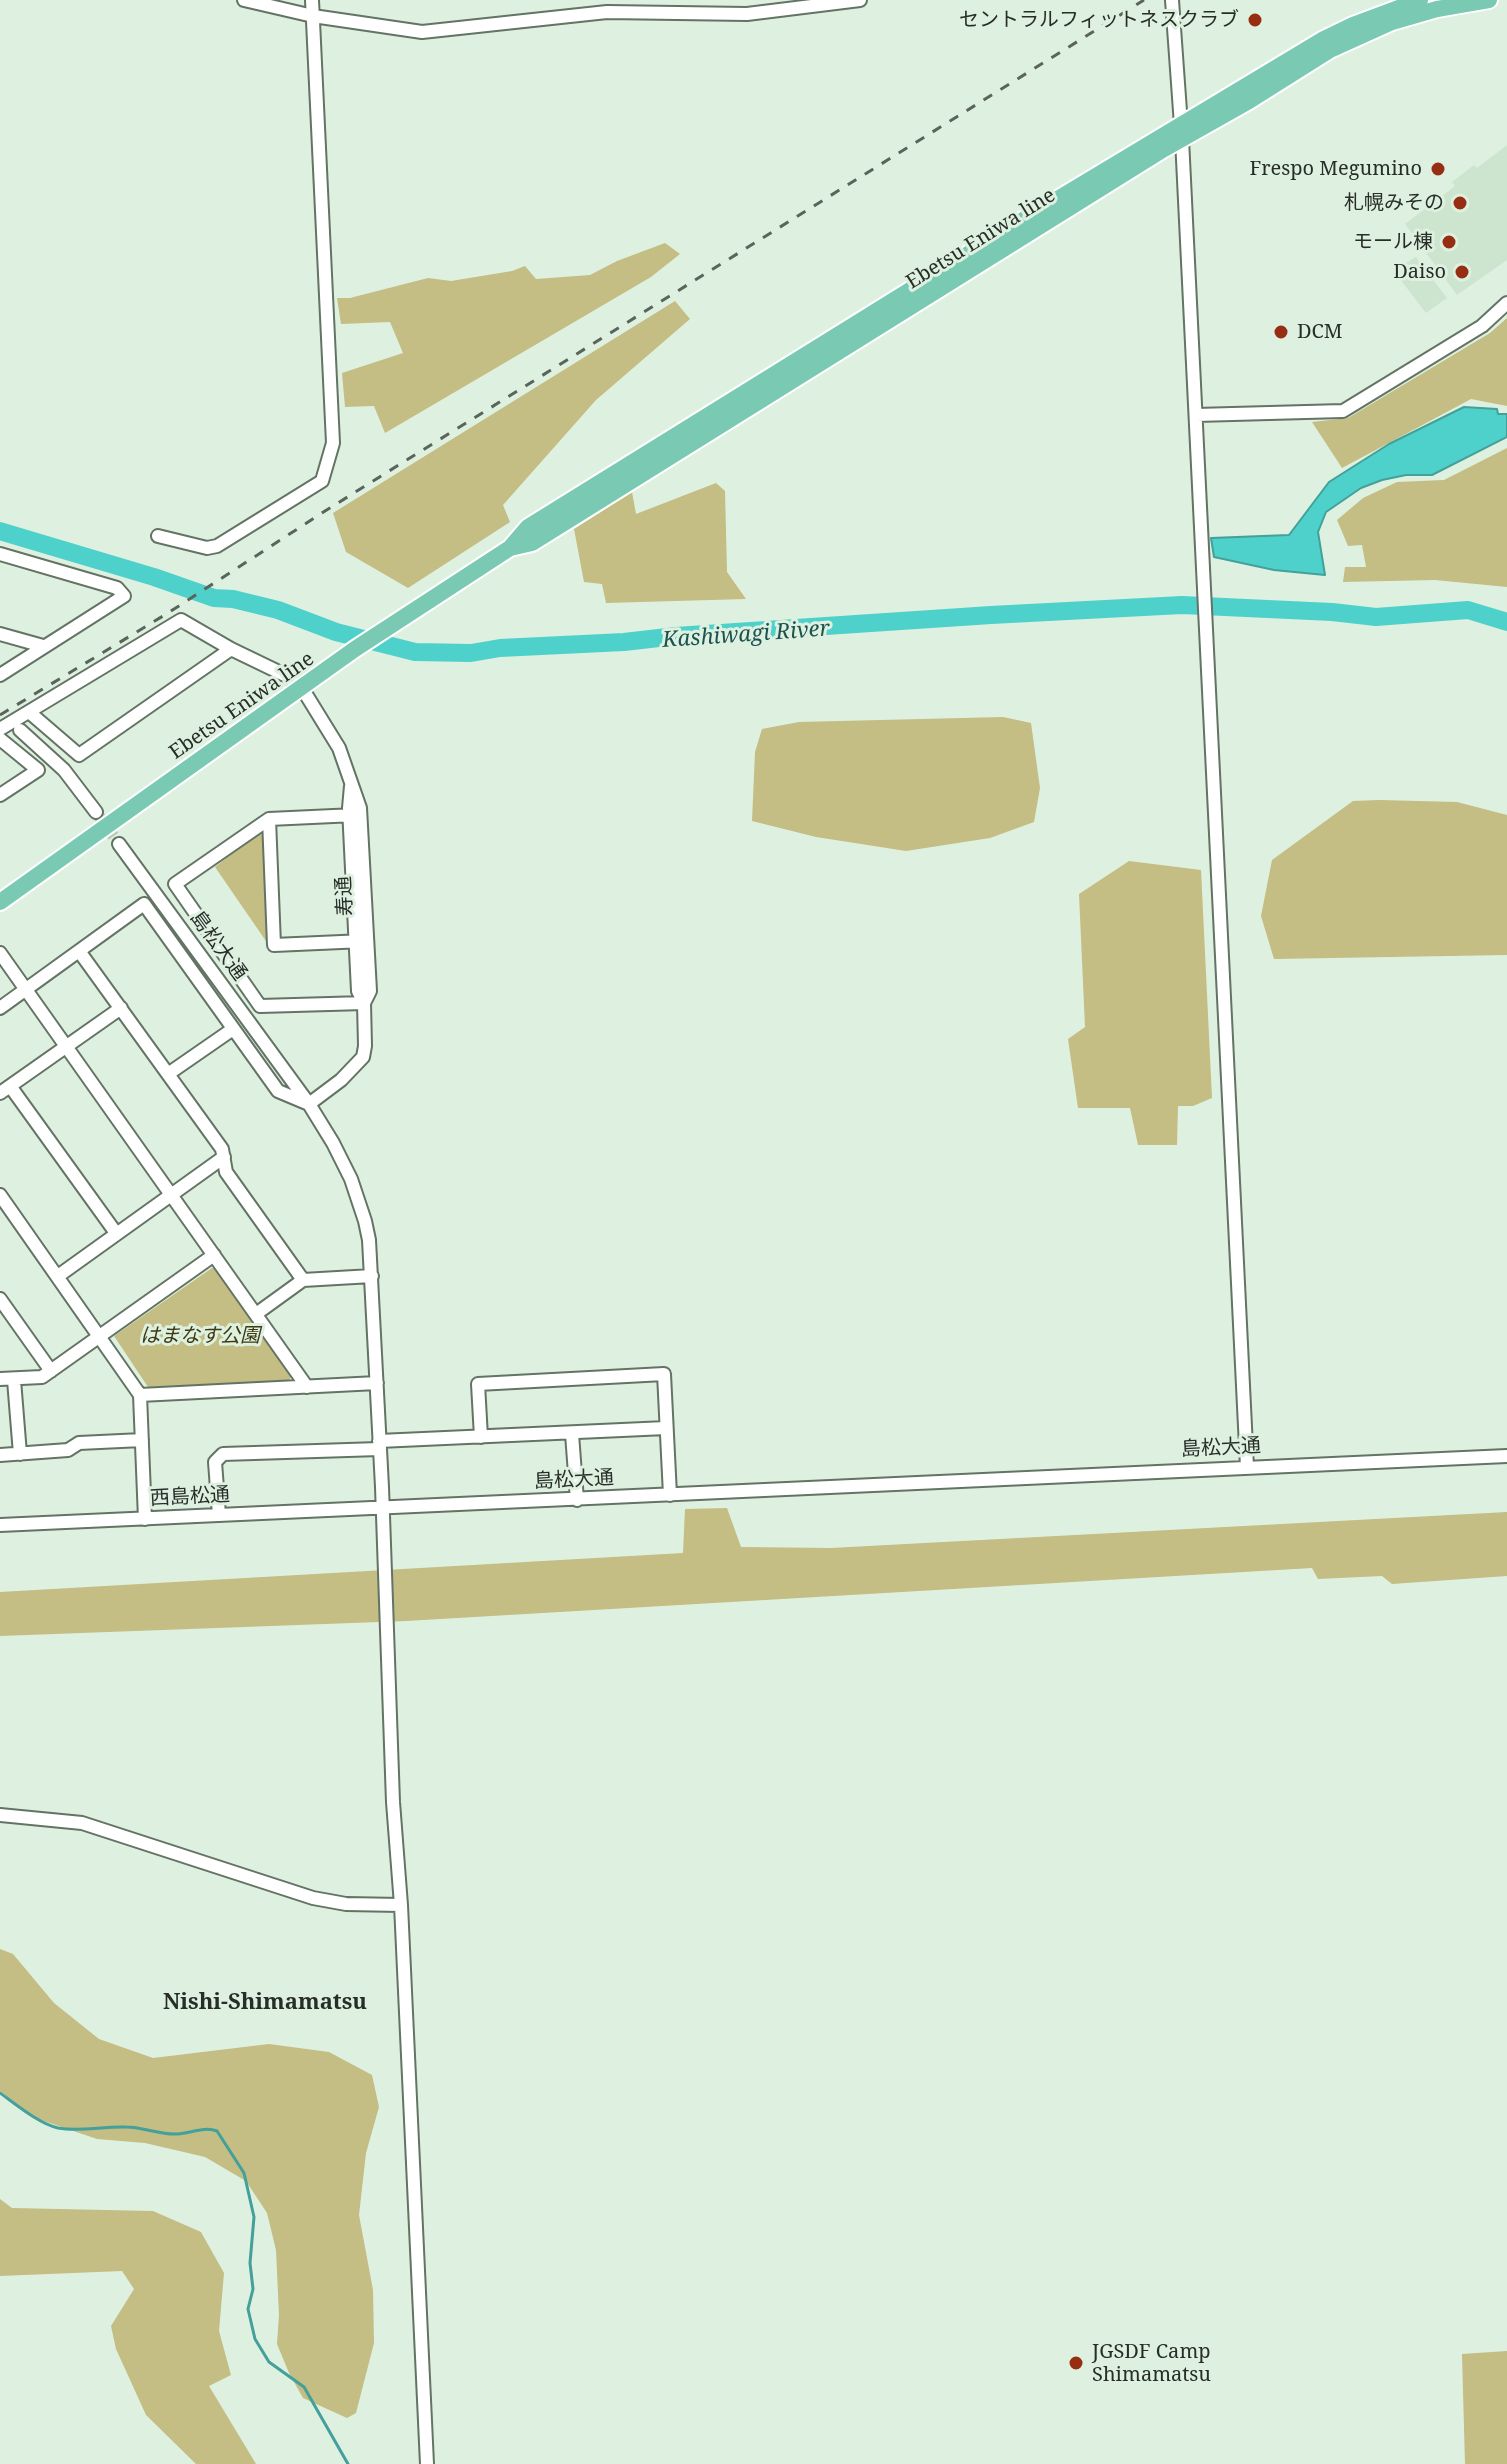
<!DOCTYPE html>
<meta charset="utf-8">
<style>
body{margin:0}
canvas{display:block;background:#def0df}
</style>
<canvas width="1507" height="2464"></canvas>
<script>
const c = document.querySelector('canvas').getContext('2d');
c.lineJoin = 'round';
function fillPath(path, color) { c.fillStyle = color; c.fill(path, 'evenodd'); }
function trace(path, color, width, dash) { c.strokeStyle = color; c.lineWidth = width; c.lineCap = dash ? 'butt' : 'round'; c.setLineDash(dash || []); c.stroke(path); }
function write(font, color, halo, rows, align = 'center') {
  c.font = font + ' "Noto Serif","Noto Sans JP",serif'; c.lineWidth = 6; c.setLineDash([]); c.textBaseline = 'middle'; c.strokeStyle = halo; c.fillStyle = color; for (const [text, x, y, turn = 0] of rows) {
    c.save(); c.translate(x, y); c.rotate((+turn || 0) * Math.PI / 180); c.textAlign = isNaN(turn) ? turn : align; if (halo) c.strokeText(text, 0, 0); c.fillText(text, 0, 0); c.restore();
  }
}
fillPath(new Path2D(`
 M1507 145V260L1457 295 1405 224 1455 186 1452 182 1474 165 1477 168Z
 M1416 257 1447 298 1426 313 1393 270Z`), '#cde5ce');
fillPath(new Path2D(`
 M665 243 680 254 651 277 385 433 374 406 345 407 342 373 403 353 390 322 341 324 337 298H350L428 278 451 281 512 271 525 266 536 279 590 275 617 261Z
 M675 301 690 319 596 400 503 505 510 522 408 588 346 552 333 513Z
 M1507 318V406L1471 399 1342 468 1312 422 1348 418 1490 333Z
 M1507 448V587L1435 580 1343 582 1345 567H1366L1362 545 1348 546 1337 520 1363 498 1397 482 1444 480Z
 M716 483 725 491 727 572 746 599 606 603 602 584 584 582 574 529 632 492 636 514Z
 M1003 717 1031 723 1040 788 1034 822 990 838 906 851 816 837 752 821 755 752 762 729 799 722Z
 M1379 800 1457 802 1507 815V955L1274 959 1261 916 1272 860 1353 801Z
 M258 833 265 836 268 944 215 867Z
 M1129 861 1201 870 1212 1098 1193 1106H1178L1177 1145H1138L1130 1108H1078L1068 1039 1085 1027 1079 894Z
 M212 1268H216L292 1374 289 1381 148 1387 114 1336Z
 M727 1508 741 1547 831 1548 1507 1512V1576L1392 1584 1382 1576 1318 1579 1312 1568 406 1621 0 1636V1592L683 1553 685 1509Z
 M0 1949 13 1954 54 2003 99 2039 153 2058 269 2044 329 2052 372 2075 379 2107 366 2153 359 2215 373 2290 374 2343 356 2413 347 2418 303 2398 289 2373 277 2344 279 2315 276 2250 267 2213 246 2181 205 2157 145 2143 97 2139 35 2118 0 2091Z
 M0 2199 12 2208 153 2211 201 2232 224 2273 219 2331 231 2375 209 2386 256 2464H196L146 2415 116 2349 111 2326 134 2289 122 2271 0 2276Z
 M1507 2351V2464H1465L1462 2354Z`), '#c4bd84');
const water = new Path2D(`
 M1464 407 1497 409 1498 414H1507V437L1432 475H1406L1382 480 1361 488 1326 512 1318 532 1325 575 1274 570 1214 557 1211 538 1289 535 1329 482 1389 444Z`);
fillPath(water, '#4fd1cb');
trace(water, '#43a09a', 2);
trace(new Path2D(`
 M0 2093C17 2105 38 2123 58 2128 81 2132 103 2126 126 2127 142 2127 158 2134 175 2134 189 2134 204 2126 217 2131L244 2173 254 2217 250 2263 253 2289 248 2309 255 2339 269 2362 304 2387 348 2464`), '#43a09a', 3);
trace(new Path2D(`
 M0 531 154 577 214 598 233 599 278 610 336 632 415 652 471 653 500 648 624 642 676 636 991 615 1182 605 1332 612 1376 617 1468 610 1507 622`), '#4fd1cb', 18);
trace(new Path2D(`
 M96 812 119 844`), '#b9c9ba', 12, [12, 6]);
const minor = new Path2D(`
 M244 0 313 16 422 32 607 12 747 14 860 0
 M1172 0 1182 139 1247 1467
 M1196 415 1343 411 1482 326 1507 303
 M158 536 207 548 217 546 322 481 333 443 312 0
 M0 554 117 588 124 596 0 675
 M0 634 43 646
 M29 712 79 755 231 649
 M0 729 181 620 231 649 287 676 302 688 339 748 360 808 370 991 364 1003
 M20 730 64 770 96 812
 M0 739 38 770 0 795
 M355 815 269 819 175 884 260 1006 364 1003
 M269 819 274 945 364 941
 M119 844 309 1104 333 1143 351 1179 365 1221 369 1240 382 1487 393 1802 401 1905 427 2464
 M79 951 222 1149 226 1172 303 1280 372 1276
 M0 953 307 1387
 M0 1008 144 904 278 1091 309 1104 341 1080 363 1057 365 1046 364 1003 358 991 349 808 351 786
 M168 1074 233 1029
 M10 1086 116 1233
 M0 1093 121 1008
 M0 1195 140 1395 145 1519
 M58 1276 224 1157
 M0 1299 51 1371
 M256 1314 303 1280
 M0 1379 42 1377 214 1255
 M14 1380 20 1454
 M140 1395 377 1383
 M572 1434 577 1500
 M481 1437 478 1384 664 1374 670 1495
 M379 1441 666 1428
 M0 1455 68 1450 79 1443 142 1440
 M219 1515 215 1462 223 1454 379 1449
 M0 1525 1507 1456
 M0 1815 82 1823 313 1898 346 1904 401 1905`);
const major = new Path2D(`
 M510 548 532 543 1164 149 1249 101 1330 50 1392 22 1437 9 1489 0
 M0 902 355 649 510 548 528 527 1031 215 1322 40 1353 25 1420 0`);
trace(minor, '#637364', 16);
trace(major, '#fff', 20);
trace(minor, '#fff', 12);
trace(major, '#7acab3', 16);
trace(new Path2D(`
 M0 715 168 613 325 511 1144 0`), '#5a645b', 3, [10, 10]);
for (const [x, y, r, color] of [
 [1255,20,8,"#962e13"],
 [1438,169,8,"#962e13"],
 [1460,203,8,"#962e13"],
 [1449,242,8,"#962e13"],
 [1462,272,8,"#962e13"],
 [1281,332,8,"#962e13"],
 [1076,2363,8,"#962e13"]
]) { const dot = new Path2D(); dot.arc(x, y, r, 0, 2 * Math.PI); c.fillStyle = color; c.fill(dot); trace(dot, '#def0df', 3); }
write('20px', '#272e28', '#def0df', [
 ["セントラルフィットネスクラブ",1239,20],
 ["Frespo Megumino",1422,169],
 ["札幌みその",1444,203],
 ["モール棟",1433,242],
 ["Daiso",1446,272],
 ["DCM",1297,332,"left"],
 ["JGSDF Camp",1092,2352,"left"],
 ["Shimamatsu",1092,2375,"left"]
], 'right');
write('20px', '#272e28', '#def0df', [
 ["Ebetsu Eniwa line",981,239,-32],
 ["Ebetsu Eniwa line",242,706,-35],
 ["寿通",345,896,-93],
 ["島松大通",218,946,54],
 ["島松大通",1221,1448,-3],
 ["島松大通",574,1480,-3],
 ["西島松通",190,1497,-3]
]);
write('italic 20px', '#3e3912', '#def0df', [
 ["はまなす公園",200,1336]
]);
write('italic 22px', '#1c5350', '#def0df', [
 ["Kashiwagi River",746,635,-4]
]);
write('bold 22px', '#272e28', '#def0df', [
 ["Nishi-Shimamatsu",265,2003]
]);
</script>
